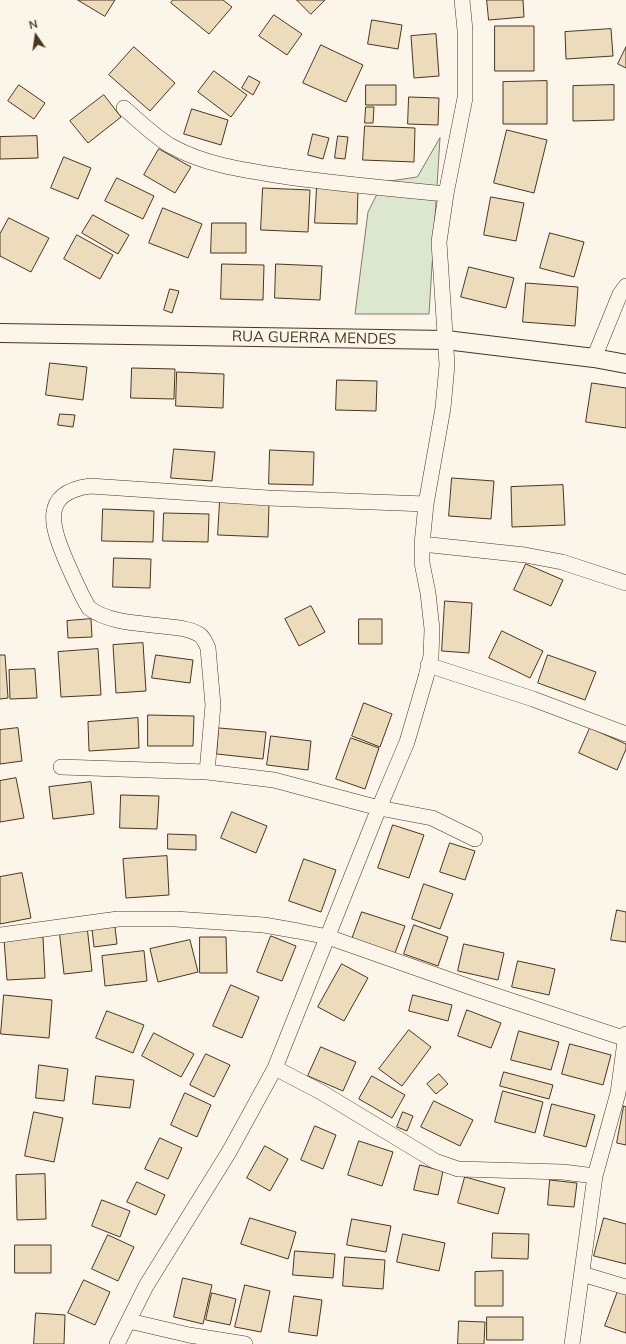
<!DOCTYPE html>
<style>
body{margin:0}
#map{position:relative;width:626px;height:1344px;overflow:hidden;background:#fbf6e9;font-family:Mulish,sans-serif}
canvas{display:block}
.north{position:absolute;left:16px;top:16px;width:40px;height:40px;-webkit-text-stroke:3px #fbf6e9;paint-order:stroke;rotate:347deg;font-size:11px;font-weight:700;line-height:16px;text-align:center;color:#4a3520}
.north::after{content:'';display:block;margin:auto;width:14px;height:18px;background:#4a3520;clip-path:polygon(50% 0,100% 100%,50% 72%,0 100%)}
</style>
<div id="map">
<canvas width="626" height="1344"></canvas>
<div class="north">N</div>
</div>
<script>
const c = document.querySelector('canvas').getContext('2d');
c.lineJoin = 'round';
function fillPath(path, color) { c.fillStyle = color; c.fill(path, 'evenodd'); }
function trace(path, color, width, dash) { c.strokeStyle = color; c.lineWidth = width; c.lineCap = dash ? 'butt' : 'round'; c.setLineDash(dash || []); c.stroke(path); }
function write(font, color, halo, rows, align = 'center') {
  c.font = font + ' Mulish,sans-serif'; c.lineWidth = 3; c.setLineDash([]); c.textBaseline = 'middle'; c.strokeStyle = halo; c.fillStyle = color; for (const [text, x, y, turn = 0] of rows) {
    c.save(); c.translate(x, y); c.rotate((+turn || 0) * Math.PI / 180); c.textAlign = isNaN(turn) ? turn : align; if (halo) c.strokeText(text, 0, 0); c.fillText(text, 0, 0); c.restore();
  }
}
const green = new Path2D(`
 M440 138 429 314H355L368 212 383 182 417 177Z`);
fillPath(green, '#dce7d0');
trace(green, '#887966', 1);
const building = new Path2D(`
 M78 0H115L105 16Z
 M173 0H223L232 7 209 34 171 3Z
 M297 0H325L311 14Z
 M487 0H523L524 17 489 20Z
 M274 15 302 34 287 55 259 36Z
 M372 20 402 25 398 49 368 44Z
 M495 26H534V71H495Z
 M611 29 613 56 566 59 565 32Z
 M436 34 439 76 414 78 411 36Z
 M321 45 363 65 346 102 303 83Z
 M134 47 175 83 150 111 109 75Z
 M626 47V68L618 64Z
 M214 71 247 95 231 117 198 92Z
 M249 76 260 82 253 95 242 88Z
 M547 81V124H503V82Z
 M19 85 45 103 34 119 8 101Z
 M366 85H396V105H366Z
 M614 85V120L573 121V86Z
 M104 95 121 117 88 143 70 121Z
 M409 97 439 98 438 125 408 124Z
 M366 107H374L373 123H365Z
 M192 109 228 120 221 145 184 134Z
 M365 126 415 128 414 162 363 160Z
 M507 130 547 140 534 193 494 183Z
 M313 134 329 138 323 159 308 155Z
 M37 136 38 158 0 159V137Z
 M338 136 348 137 345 159 335 158Z
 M159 149 191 167 175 193 144 175Z
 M64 157 91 168 78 199 51 188Z
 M117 178 154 196 143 219 105 201Z
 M317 187 358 189 357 224 315 223Z
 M263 188 310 190 308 232 261 230Z
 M491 197 524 203 516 241 484 235Z
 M163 208 202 224 188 258 149 243Z
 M93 215 129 235 118 254 82 233Z
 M9 218 49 238 31 272 0 256V234Z
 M212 223H246V253H211Z
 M550 233 584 242 574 277 540 268Z
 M77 235 113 255 100 279 64 259Z
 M222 264 264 265 263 300 221 299Z
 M276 264 322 266 320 300 275 298Z
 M469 267 514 278 506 308 461 297Z
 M526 283 578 287 575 326 523 322Z
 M170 289 179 291 172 313 164 310Z
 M50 363 87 367 83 400 46 395Z
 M132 368 175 369 174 399 131 398Z
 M177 372 224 374 223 408 176 406Z
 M337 380 377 381 376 411 336 410Z
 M592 383 626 388V428L586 422Z
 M60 414 75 415 73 427 58 425Z
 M174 449 215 452 212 481 171 478Z
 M270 450 314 452 313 485 269 484Z
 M452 478 494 481 491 519 449 516Z
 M563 485 565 525 512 527 511 487Z
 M220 501 269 503 268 537 218 535Z
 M103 509 154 511 153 542 102 541Z
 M164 513 209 514 208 542 163 541Z
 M114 558 151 559 150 588 113 587Z
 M526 564 563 580 551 606 514 590Z
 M445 601 472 603 469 653 442 651Z
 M311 606 325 632 299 646 285 619Z
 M91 619 92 637 68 638 67 621Z
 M359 619H382V644H359Z
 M502 631 543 651 530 678 489 658Z
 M143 643 146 691 116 693 113 645Z
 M98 649 101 695 61 697 58 652Z
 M0 655H5L8 698 0 699Z
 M156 655 193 660 190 683 152 678Z
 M548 655 596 672 585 700 538 683Z
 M35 669 37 698 10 699 9 670Z
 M364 703 392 714 380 747 352 736Z
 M148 715 194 716 193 746H148Z
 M138 718 139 748 89 751 88 722Z
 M18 728 22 761 0 764V730Z
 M219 728 266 732 263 759 217 754Z
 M590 728 626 744V749L617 770 579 753Z
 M271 736 311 741 308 770 267 765Z
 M351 738 379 748 365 789 336 779Z
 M16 778 24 818 0 822V781Z
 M91 782 94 814 53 819 49 787Z
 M121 795 159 796 157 829 120 828Z
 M232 812 267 826 256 853 221 838Z
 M393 825 424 835 409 878 378 868Z
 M168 834 196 835V850L168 849Z
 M450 843 475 851 465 880 440 872Z
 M167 856 169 895 126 898 123 859Z
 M304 859 336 870 321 912 289 901Z
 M22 873 31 918 0 924V877Z
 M424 884 453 894 440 929 412 919Z
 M617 910 626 912V942L611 940Z
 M362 912 405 926 395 953 352 939Z
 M414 925 448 937 438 966 404 954Z
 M87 926 92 971 64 974 59 929Z
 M115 927 117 944 94 947 92 929Z
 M271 936 296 946 282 981 257 972Z
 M43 937 45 978 7 980 4 939Z
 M200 937H226L227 973H200Z
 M190 940 198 972 158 982 150 949Z
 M464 944 504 953 498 980 458 971Z
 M144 951 147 981 105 986 102 956Z
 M518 961 555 969 549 995 512 987Z
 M342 964 368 978 344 1021 318 1007Z
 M231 985 259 997 242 1038 213 1026Z
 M4 995 52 1000 49 1038 1 1034Z
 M413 995 452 1005 448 1021 409 1011Z
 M467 1010 501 1023 491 1048 458 1036Z
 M107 1011 144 1025 133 1053 96 1038Z
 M409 1030 431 1047 402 1086 379 1069Z
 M519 1031 559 1042 551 1070 511 1060Z
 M154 1033 194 1054 181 1077 142 1056Z
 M570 1044 611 1055 603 1085 562 1074Z
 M321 1047 356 1062 343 1091 308 1076Z
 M206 1054 230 1065 214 1097 190 1085Z
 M39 1065 68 1069 64 1101 36 1098Z
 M504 1072 553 1085 549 1099 500 1086Z
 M439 1074 448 1084 436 1094 427 1084Z
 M96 1076 134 1080 130 1108 93 1104Z
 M372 1076 405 1095 392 1118 359 1099Z
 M503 1091 543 1102 535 1133 495 1122Z
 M185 1093 211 1105 197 1137 171 1125Z
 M434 1101 473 1120 460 1146 421 1127Z
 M552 1104 595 1115 586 1147 544 1136Z
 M624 1106 626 1107V1145L617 1143Z
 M34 1112 63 1118 54 1162 25 1156Z
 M403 1112 413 1116 407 1131 397 1127Z
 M315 1126 336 1135 323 1169 301 1160Z
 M160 1138 182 1148 168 1179 145 1169Z
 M359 1141 393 1152 382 1186 348 1175Z
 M265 1146 288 1159 270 1191 247 1178Z
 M420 1165 443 1171 438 1195 414 1190Z
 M45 1174 46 1219 17 1220 16 1175Z
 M465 1177 505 1188 498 1214 458 1203Z
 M550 1180 577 1183 574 1207 548 1205Z
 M137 1182 165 1195 156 1215 127 1202Z
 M102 1200 130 1211 120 1237 92 1226Z
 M250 1218 296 1232 288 1259 241 1244Z
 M604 1218 626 1224V1264L594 1256Z
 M352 1219 391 1226 386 1252 347 1245Z
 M493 1233 529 1234 528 1259 492 1258Z
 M403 1234 445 1243 439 1271 397 1262Z
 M108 1235 134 1247 118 1281 92 1269Z
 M15 1245H51V1273H15Z
 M295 1251 335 1254 333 1278 293 1275Z
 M345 1257 385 1260 383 1289 343 1286Z
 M503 1271V1306H475V1272Z
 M183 1278 212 1285 203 1324 174 1317Z
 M84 1280 110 1292 95 1325 68 1313Z
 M245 1285 270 1291 261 1332 235 1327Z
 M618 1291 626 1294V1333L605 1326Z
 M212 1293 236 1299 230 1325 206 1320Z
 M294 1296 322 1300 317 1336 289 1332Z
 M36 1313 65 1315 64 1344H34Z
 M487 1317H523V1340H487Z
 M459 1321 485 1322 484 1344H458Z`);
fillPath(building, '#ecdcbc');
trace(building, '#4a3520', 1);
const minor = new Path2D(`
 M124 108C139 121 154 136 171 146 207 166 249 171 288 177 341 184 393 189 446 194
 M594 358 620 294 626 286
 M422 544 525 555 562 562 626 583
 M428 665 533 699 626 734
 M61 767 207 772 274 780 379 808 432 818 475 839
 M207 772 213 705 208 648C206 644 204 638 200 635 191 629 180 628 170 627 144 623 110 624 89 608 80 594 74 578 67 563 52 528 39 493 90 486L268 498 426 504
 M0 935 118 919H175L264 925 298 931 328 937 473 988 626 1039
 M275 1068 321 1092 435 1161 458 1169 563 1172 595 1176
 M582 1274 626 1287
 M129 1321 189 1335 245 1344
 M117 1344 146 1286 229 1152 275 1068 379 808 407 742 426 677 431 656 432 629 428 593 422 563V544L426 504 443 408 447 365 439 242 446 194 465 98V30L462 0
 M572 1344 595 1176 618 1093 626 1034`);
const tertiary = new Path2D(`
 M0 333 446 340 594 358 626 364`);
trace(minor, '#4a3520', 16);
trace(tertiary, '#4a3520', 20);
trace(minor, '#fbf6e9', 15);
trace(tertiary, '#fbf6e9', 18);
write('15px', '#4a3520', '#fbf6e9', [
 ["RUA GUERRA MENDES",314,338,1]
]);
</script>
